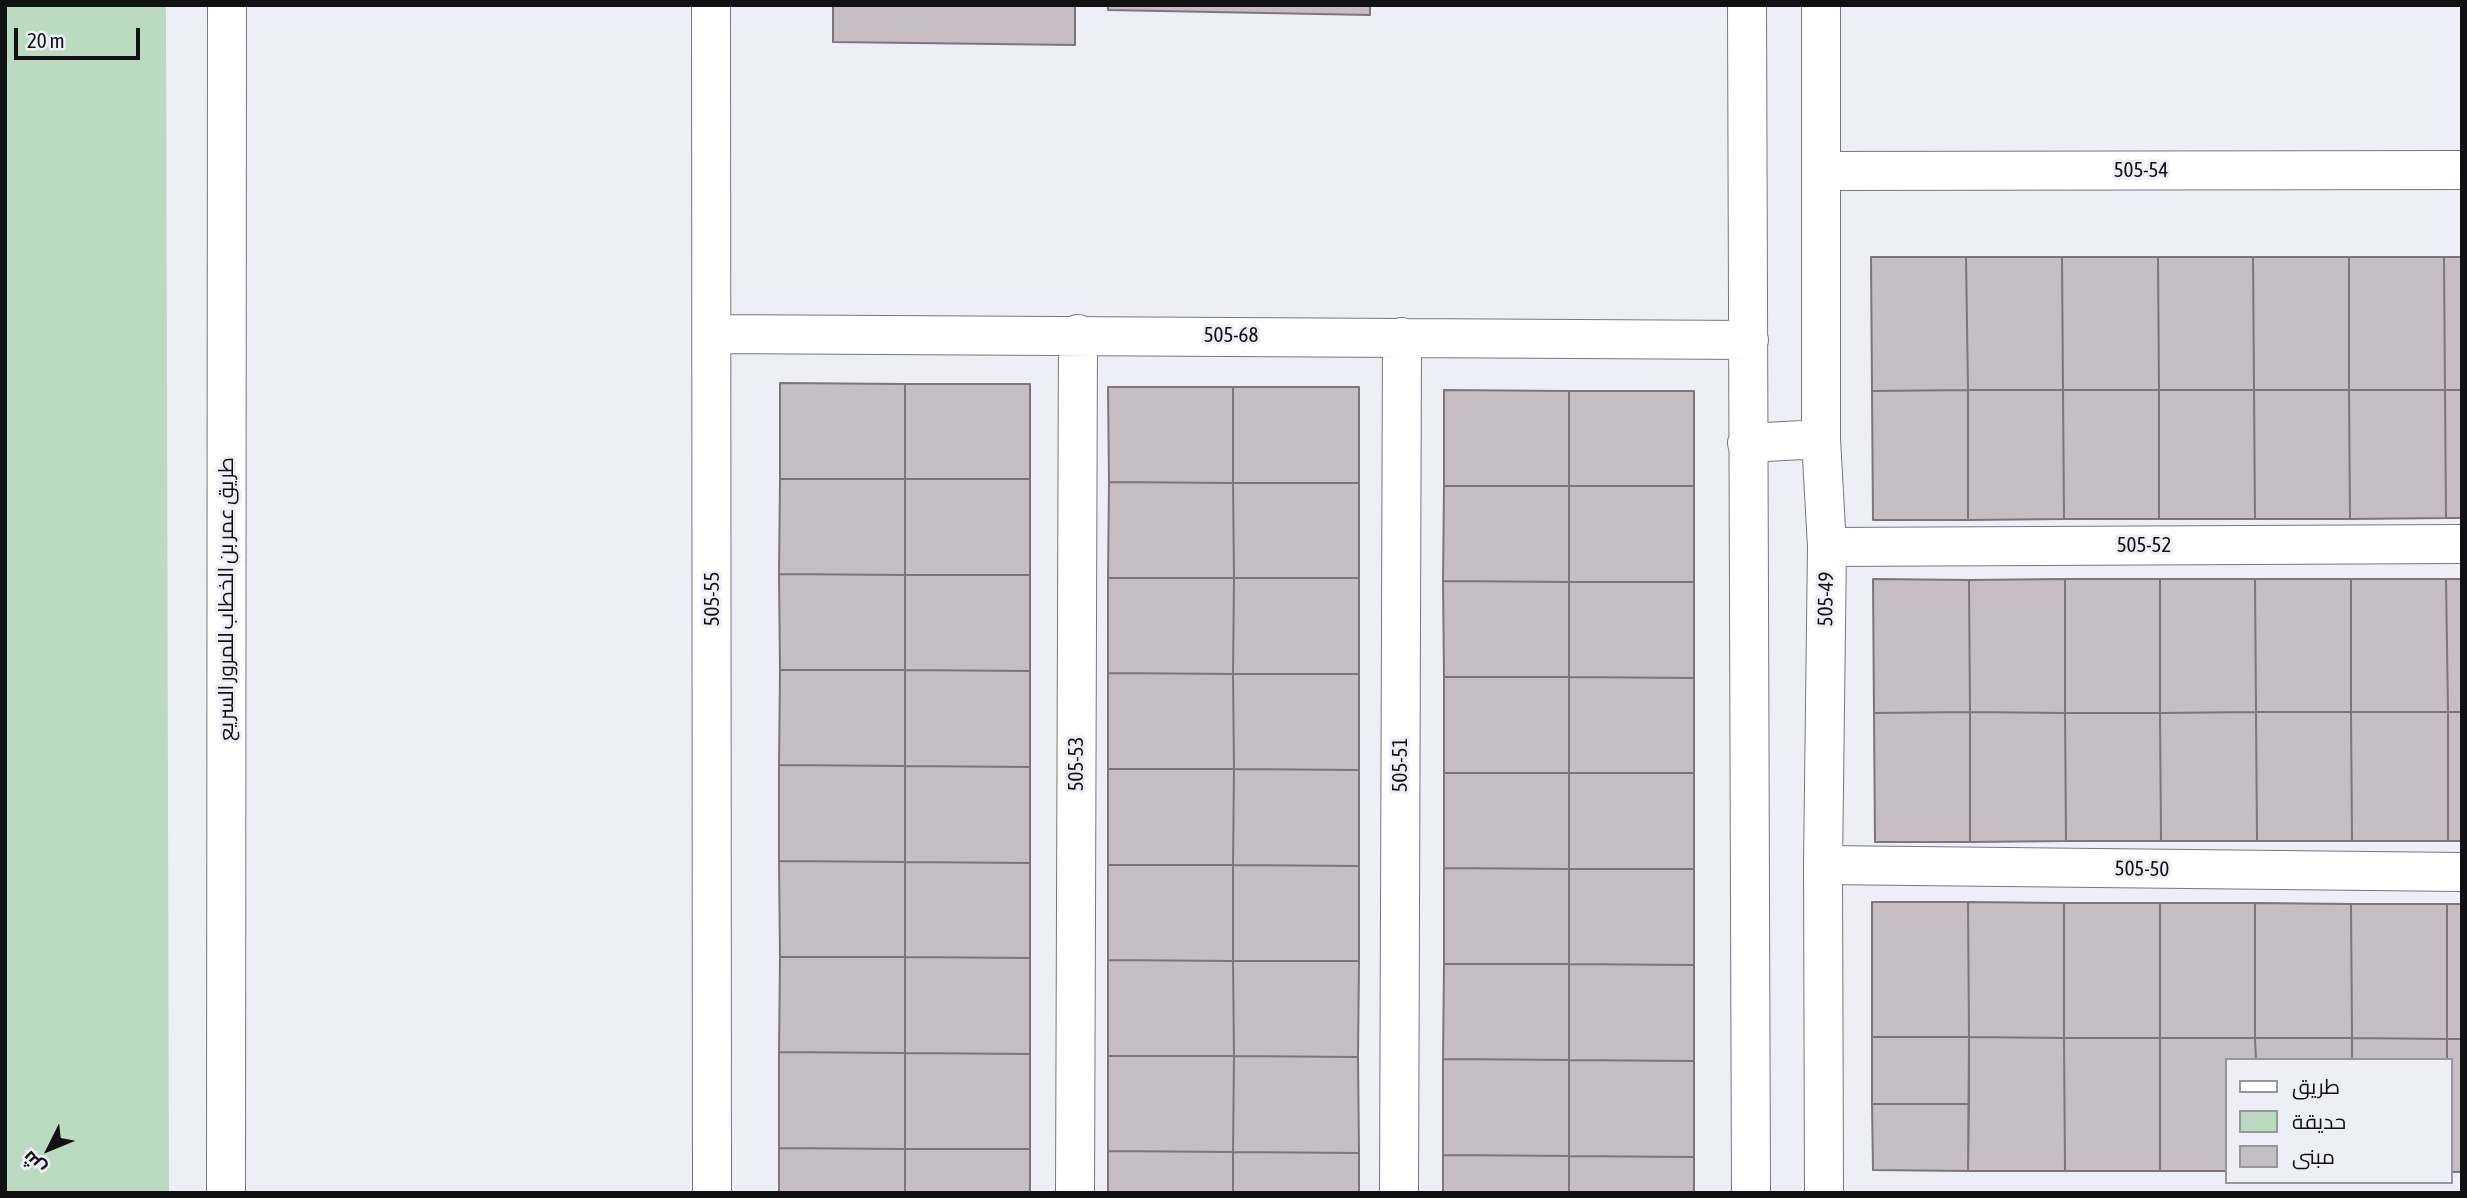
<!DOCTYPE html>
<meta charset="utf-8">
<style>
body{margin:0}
#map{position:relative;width:2467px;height:1198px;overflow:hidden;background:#eeeef7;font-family:"Asap Condensed",Cairo,sans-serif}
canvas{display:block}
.frame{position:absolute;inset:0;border:7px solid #111114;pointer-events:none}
.legend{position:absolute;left:2225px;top:1058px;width:228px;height:126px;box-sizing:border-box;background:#eeeef7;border:2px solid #96969c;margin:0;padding:9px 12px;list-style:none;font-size:21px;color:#111114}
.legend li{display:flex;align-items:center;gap:14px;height:35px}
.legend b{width:35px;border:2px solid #96969c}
.north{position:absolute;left:14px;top:1114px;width:70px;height:70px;-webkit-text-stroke:5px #eeeef7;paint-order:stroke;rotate:227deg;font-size:19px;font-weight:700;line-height:28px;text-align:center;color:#111114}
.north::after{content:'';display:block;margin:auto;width:24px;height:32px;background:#111114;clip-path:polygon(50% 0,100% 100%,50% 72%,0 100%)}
.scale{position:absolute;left:14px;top:28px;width:126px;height:32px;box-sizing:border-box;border:4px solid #111114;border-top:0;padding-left:9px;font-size:21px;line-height:24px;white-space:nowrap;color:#111114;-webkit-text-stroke:5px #eeeef7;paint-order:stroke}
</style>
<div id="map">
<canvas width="2467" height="1198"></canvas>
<div class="frame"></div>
<ul class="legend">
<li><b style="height:9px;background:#fff"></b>طريق</li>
<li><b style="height:19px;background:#badbc0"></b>حديقة</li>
<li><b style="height:19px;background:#c7bec3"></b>مبنى</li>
</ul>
<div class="north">ش</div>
<div class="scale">20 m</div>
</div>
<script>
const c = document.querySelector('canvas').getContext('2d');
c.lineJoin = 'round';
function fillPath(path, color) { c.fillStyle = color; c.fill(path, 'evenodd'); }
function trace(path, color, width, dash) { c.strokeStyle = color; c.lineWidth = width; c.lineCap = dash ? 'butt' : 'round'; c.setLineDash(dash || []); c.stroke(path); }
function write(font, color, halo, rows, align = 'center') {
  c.font = font + ' "Asap Condensed",Cairo,sans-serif'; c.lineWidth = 6; c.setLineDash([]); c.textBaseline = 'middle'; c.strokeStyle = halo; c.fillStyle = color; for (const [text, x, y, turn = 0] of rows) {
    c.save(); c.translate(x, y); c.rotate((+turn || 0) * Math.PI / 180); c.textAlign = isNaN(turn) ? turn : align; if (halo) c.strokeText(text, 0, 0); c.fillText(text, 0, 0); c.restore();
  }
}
fillPath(new Path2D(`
 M5 5H166L169 1193H5Z`), '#badbc0');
const building = new Path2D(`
 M833 5H1075V45L833 42Z
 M1108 5H1370V15L1108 10Z
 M1871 257H1966L1968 390 1872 391Z
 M1966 257H2062L2063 390H1968Z
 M2062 257H2158L2159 390H2063Z
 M2158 257H2253L2254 390H2159Z
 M2253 257H2349V390H2254Z
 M2349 257H2444L2445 390H2349Z
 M2444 257H2462V390H2445Z
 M780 383 905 384V479H780Z
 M905 384H1030V479H905Z
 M1108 387H1233V483L1109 482Z
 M1233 387H1359V483H1233Z
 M1444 390 1569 391V486H1444Z
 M1968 390V520H1873L1872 391Z
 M1968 390H2063L2064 519 1968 520Z
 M2063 390H2159V519H2064Z
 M2159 390H2254L2255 519H2159Z
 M2254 390H2349L2350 519H2255Z
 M2349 390H2445L2446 518 2350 519Z
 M2445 390H2462V518H2446Z
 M1569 391H1694V486H1569Z
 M780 479H905V575L779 574Z
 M905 479H1030V575H905Z
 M1109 482 1233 483 1234 578H1108Z
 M1233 483H1359V578H1234Z
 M1444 486H1569V582L1443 581Z
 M1569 486H1694V582H1569Z
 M779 574 905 575V670H780Z
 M905 575H1030V671L905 670Z
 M1108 578H1234L1233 674 1108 673Z
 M1234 578H1359V674H1233Z
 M1873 579 1969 580 1970 712 1874 713Z
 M2065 579V713L1970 712 1969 580Z
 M2065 579H2160V713H2065Z
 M2160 579H2255L2256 712 2160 713Z
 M2255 579H2351V712H2256Z
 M2351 579H2446L2448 712H2351Z
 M2446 579H2462V712H2448Z
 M1443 581 1569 582V677H1444Z
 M1569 582H1694V678L1569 677Z
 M780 670H905V766L779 765Z
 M905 670 1030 671V767L905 766Z
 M1108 673 1233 674 1234 769H1108Z
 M1233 674H1359V770L1234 769Z
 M1444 677H1569V773H1444Z
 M1569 677 1694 678V773H1569Z
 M1970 712V842H1875L1874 713Z
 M1970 712 2065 713 2066 841 1970 842Z
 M2256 712 2257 841H2161L2160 713Z
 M2256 712H2351L2352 841H2257Z
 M2351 712H2448V841H2352Z
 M2448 712H2462V841H2448Z
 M2065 713H2160L2161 841H2066Z
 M779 765 905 766V862L779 861Z
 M905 766 1030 767V863L905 862Z
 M1108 769H1234L1233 865H1108Z
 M1234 769 1359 770V866L1233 865Z
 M1444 773H1569V869L1444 868Z
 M1569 773H1694V869H1569Z
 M779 861 905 862V957H780Z
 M905 862 1030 863V958L905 957Z
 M1108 865H1233V961L1108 960Z
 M1233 865 1359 866V961H1233Z
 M1444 868 1569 869V964H1444Z
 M1569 869H1694V965L1569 964Z
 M1872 902H1968L1969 1037H1872Z
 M1968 902 2064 903V1038L1969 1037Z
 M2064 903H2160V1038H2064Z
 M2160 903H2255V1038H2160Z
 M2255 903 2351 904 2352 1038H2255Z
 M2351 904H2447V1039L2352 1038Z
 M2447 904H2462V1039H2447Z
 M780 957H905V1053L779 1052Z
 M905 957 1030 958V1054L905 1053Z
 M1108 960 1233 961 1234 1056H1108Z
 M1233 961H1359L1358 1057 1234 1056Z
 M1444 964H1569V1060L1443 1059Z
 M1569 964 1694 965V1061L1569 1060Z
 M1872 1037H1969V1104H1872Z
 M1969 1037 2064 1038 2065 1171H1968Z
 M2064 1038H2160V1171H2065Z
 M2160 1038H2255L2256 1060H2227V1171H2160Z
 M2255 1038H2352V1060H2256Z
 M2352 1038 2447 1039V1060H2352Z
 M2447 1039H2462V1172H2451V1060H2447Z
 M779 1052 905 1053V1149L779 1148Z
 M905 1053 1030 1054V1149H905Z
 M1108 1056H1234L1233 1152 1108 1151Z
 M1234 1056 1358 1057 1359 1153 1233 1152Z
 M1443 1059 1569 1060V1156L1443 1155Z
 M1569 1060 1694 1061V1157L1569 1156Z
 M1872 1104H1969L1968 1171 1873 1170Z
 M779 1148 905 1149V1193H779Z
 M905 1149H1030V1193H905Z
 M1108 1151 1233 1152V1193H1108Z
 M1233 1152 1359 1153V1193H1233Z
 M1443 1155 1569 1156V1193H1443Z
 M1569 1156 1694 1157V1193H1569Z`);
fillPath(building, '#c7bec3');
trace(building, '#7d757a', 2);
const minor = new Path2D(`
 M711 5 712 1193
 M1747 5 1751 1193
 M1821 5V439L1827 547 1823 865 1824 1193
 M1821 171 2462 170
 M712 334 1749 340
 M1747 443 1821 439
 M1827 547 2462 544
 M1823 865 2462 872
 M1075 1193 1078 334
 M1399 1193 1402 337`);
const highway = new Path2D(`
 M226 1193 227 5`);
trace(minor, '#787780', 40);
trace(highway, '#787780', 40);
trace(minor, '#fff', 38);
trace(highway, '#fff', 38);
write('21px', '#111114', '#eeeef7', [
 ["505-54",2141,170],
 ["505-68",1231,335],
 ["505-52",2144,545],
 ["طريق عمر بن الخطاب للمرور السريع",226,599,-90],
 ["505-55",712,599,-90],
 ["505-49",1826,599,-89],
 ["505-53",1076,764,-90],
 ["505-51",1400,765,-90],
 ["505-50",2142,869,1]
]);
</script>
